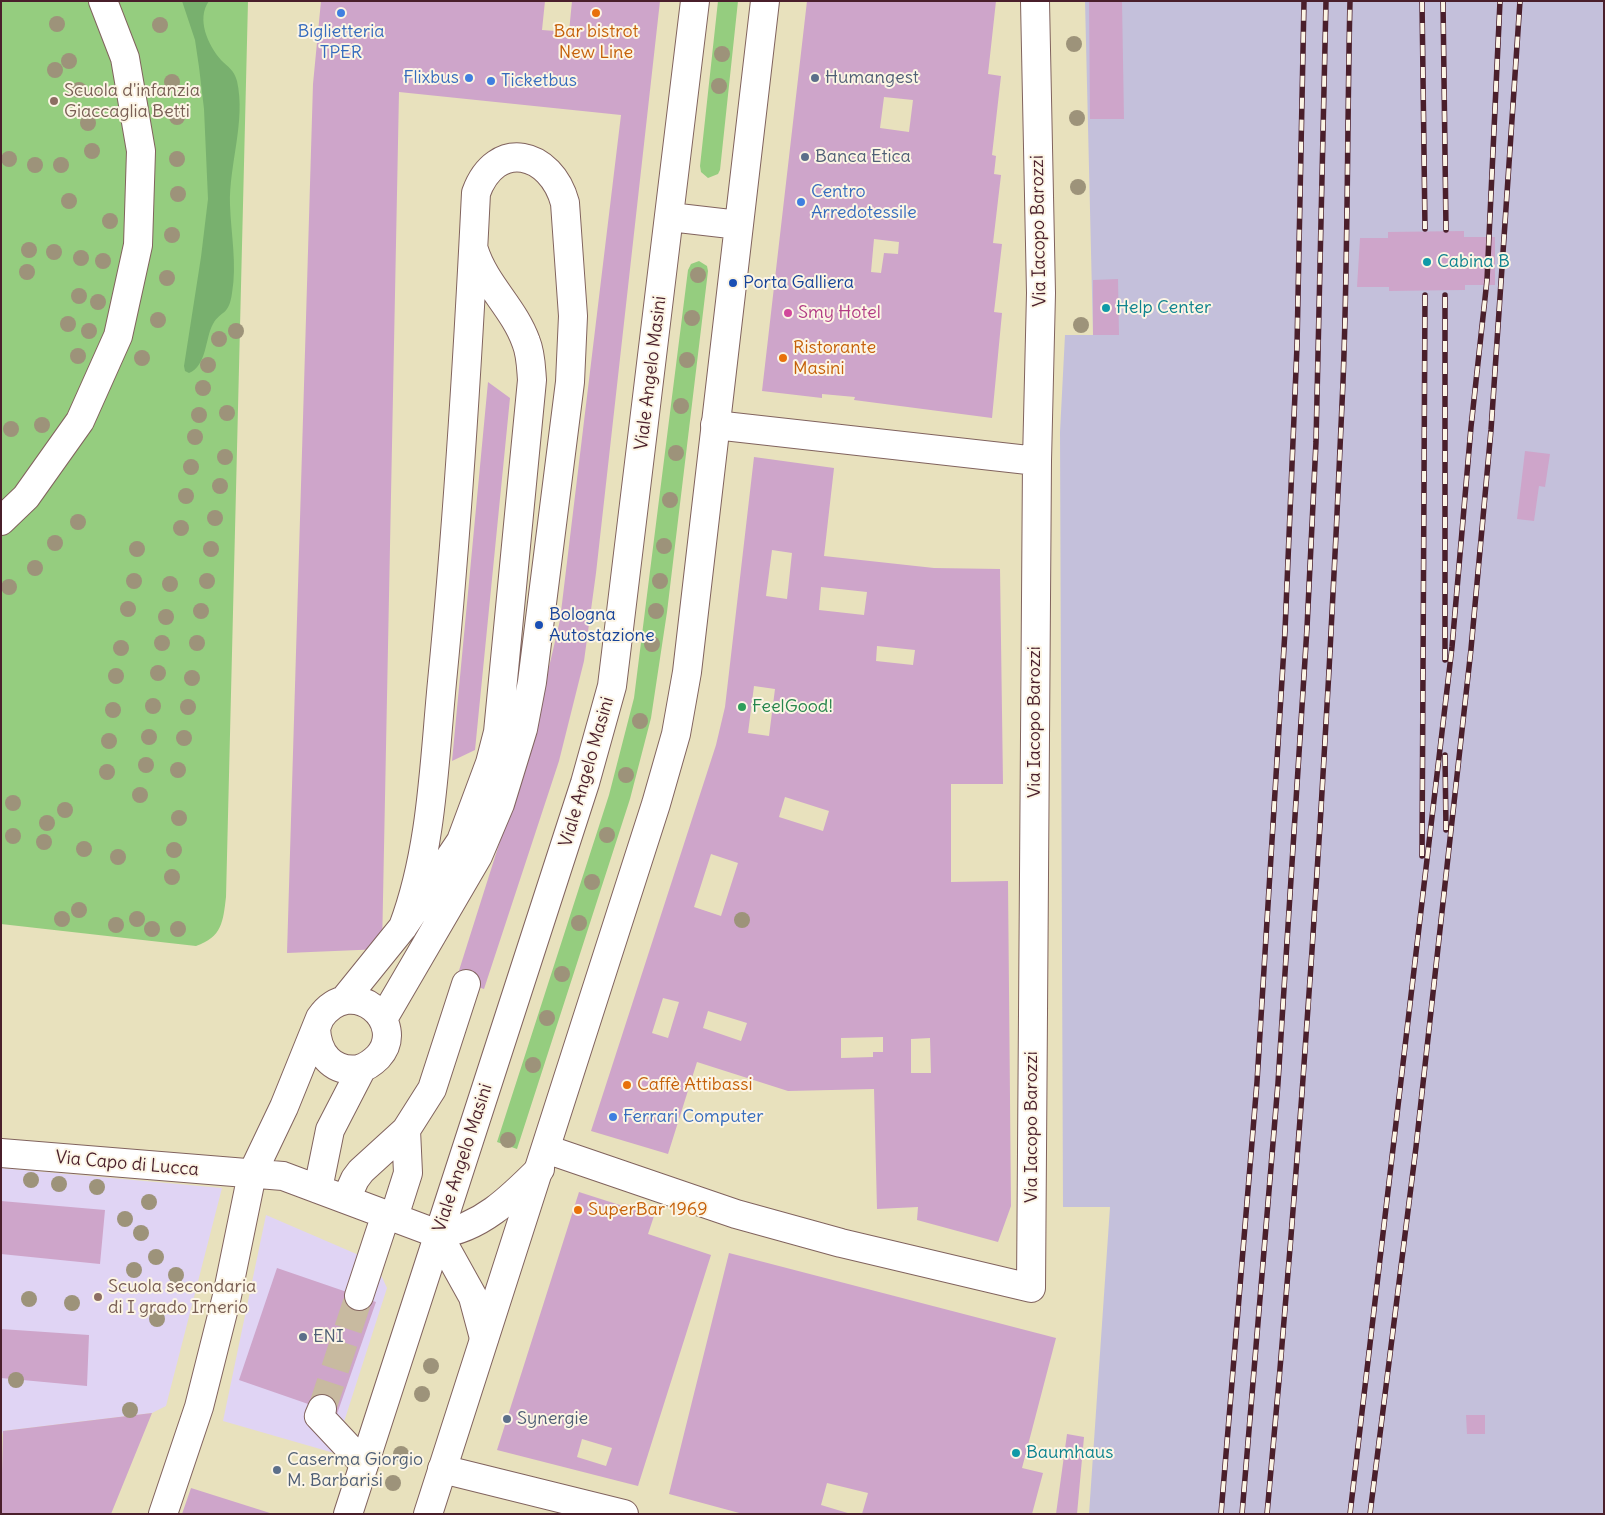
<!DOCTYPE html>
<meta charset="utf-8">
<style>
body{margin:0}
#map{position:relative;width:1605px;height:1515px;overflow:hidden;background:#e8e1bd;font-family:Delius,sans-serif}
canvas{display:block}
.frame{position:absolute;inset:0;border:2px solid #4a1f2b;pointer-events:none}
</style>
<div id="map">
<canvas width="1605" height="1515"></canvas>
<div class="frame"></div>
</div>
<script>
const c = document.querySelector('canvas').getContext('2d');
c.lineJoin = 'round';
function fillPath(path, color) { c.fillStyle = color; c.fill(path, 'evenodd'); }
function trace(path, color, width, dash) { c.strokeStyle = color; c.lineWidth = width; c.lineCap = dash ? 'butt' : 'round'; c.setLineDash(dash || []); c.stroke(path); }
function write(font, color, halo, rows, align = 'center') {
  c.font = font + ' Delius,sans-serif'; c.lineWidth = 4; c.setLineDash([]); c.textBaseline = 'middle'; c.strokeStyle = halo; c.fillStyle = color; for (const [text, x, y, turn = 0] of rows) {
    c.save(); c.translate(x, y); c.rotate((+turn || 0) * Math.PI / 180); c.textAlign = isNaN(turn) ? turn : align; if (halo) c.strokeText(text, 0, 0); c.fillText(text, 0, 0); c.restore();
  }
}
fillPath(new Path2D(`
 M1 1168 222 1188 166 1406 152 1413 3 1431 1 1440Z
 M266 1215 375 1262 387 1288 334 1453 223 1421Z`), '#e0d4f4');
fillPath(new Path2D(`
 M1085 1H1604V1514H1089L1110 1207H1063L1060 432 1065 335H1093Z`), '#c4c0db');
fillPath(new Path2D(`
 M1 1H248L226 897C223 922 222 937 196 946L1 924Z
 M718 1H738L720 170 718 174 708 178 701 172 700 166Z
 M699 261 707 266 708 271 667 612 651 718 630 799 517 1149 497 1142 609 795 634 698 688 270 691 264Z`), '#95cd7f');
fillPath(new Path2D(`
 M182 1H209C196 19 208 45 221 60 228 67 234 70 237 81 246 121 229 164 230 205 231 234 237 264 232 293 229 316 221 310 213 324 205 338 207 366 189 373L185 371 184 366 201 257 208 199 204 109 199 67 195 40Z`), '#78b06e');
fillPath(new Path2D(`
 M321 1H545L542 30 569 32 572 1H660L596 573 584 661 559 761 484 989 456 980 532 740 560 620 621 115 399 92 382 949 287 953 313 84Z
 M807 1H996L988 74 1001 76 992 155 996 156 994 174 1001 175 993 243 1002 244 994 312 1002 313 992 418 854 400 855 397 822 394V398L762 391ZM884 97 913 100 909 132 880 128ZM874 239 899 242 898 254 884 253 881 273 871 272Z
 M1089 1H1122L1124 119H1090Z
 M1464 231V237H1495V285H1465V290H1463L1389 291V287H1357L1360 238H1388V232Z
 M1118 279 1119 335H1093V280Z
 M488 382 510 398 475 750 452 761Z
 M1525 451 1550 454 1545 487 1539 486 1534 521 1517 519Z
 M754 457 834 468 824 556 934 568 1000 569 1003 784H951V882L1008 881 1011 1206 998 1242 917 1220 918 1207 877 1209 874 1089 788 1091 697 1062 668 1154 591 1131 716 745 725 707ZM772 550 792 553 787 599 766 596ZM821 587 867 592 864 615 819 610ZM877 646 915 650 913 665 876 661ZM754 686 775 689 769 736 748 733ZM785 797 829 811 823 831 779 817ZM711 854 738 863 721 916 694 907ZM663 998 679 1002 668 1038 652 1033ZM708 1011 747 1023 741 1041 703 1028ZM883 1037V1052H873V1057L841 1058V1038ZM930 1038 931 1073H911V1039Z
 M579 1192 654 1216 648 1234 711 1255 638 1486 497 1450ZM582 1439 612 1448 606 1466 577 1457Z
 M1 1201 105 1210 100 1264 1 1254Z
 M729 1253 1056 1338 1022 1468 1043 1473 1032 1514H862L868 1493 827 1483 821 1505 851 1514H743L669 1494Z
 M277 1268 376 1302 337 1414 239 1380Z
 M1 1329 89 1335 87 1386 1 1378Z
 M152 1413 111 1514H1L3 1431Z
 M1466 1415H1485V1434H1467Z
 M1067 1434 1084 1437 1077 1514H1056Z
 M191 1488 270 1513V1514H182Z`), '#cea5ca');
trace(new Path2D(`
 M322 1409 359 1296`), '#c8baa0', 28, [28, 14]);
const minor = new Path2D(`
 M715 425 1037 461
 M1 521 26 497 80 421 118 336 138 245 141 151 125 58 103 1
 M344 1000 403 927 461 841 490 763 498 732 532 380C531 368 531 354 526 342 514 308 485 285 474 250
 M383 1019 478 856 500 804 523 729 532 682 570 382 573 316 565 203C551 151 496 138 476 193 468 356 458 520 442 682 434 764 432 850 403 927
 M546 1149 736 1214 841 1243 1031 1288 1037 461 1041 293 1035 1
 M1 1153 283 1176 438 1234C480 1229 511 1198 540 1169
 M318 1189 330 1130 362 1068
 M346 1199 355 1179 361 1171 406 1130 432 1089 466 984
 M394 1217 408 1173 406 1130
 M438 1234 473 1297 484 1338
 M359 1296 386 1214
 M322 1409 319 1416 364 1464
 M442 1469 624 1514
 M163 1514 199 1407 227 1296 252 1174 284 1107 320 1018C352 972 409 1023 378 1057 372 1063 366 1067 359 1069 332 1073 317 1053 316 1028`);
const major = new Path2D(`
 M670 217 739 225
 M348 1514 585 783 612 686 695 1
 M428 1514 656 804 676 734 687 672 765 1`);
trace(minor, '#81635e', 30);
trace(major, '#81635e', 30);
trace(minor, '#fff', 28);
trace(major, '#fff', 28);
const rail = new Path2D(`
 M1422 1 1425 229
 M1443 1 1446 230
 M1445 660V295
 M1445 755 1446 830
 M1422 856 1425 295
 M1221 1514 1257 1082 1285 631 1297 346 1304 1
 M1242 1514 1278 1083 1307 628 1316 442 1326 1
 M1267 1514C1302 1138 1327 759 1343 382 1348 255 1347 128 1350 1
 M1350 1514 1452 647 1471 427 1487 280 1500 1
 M1370 1514 1416 1147 1471 649 1491 430 1520 1`);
trace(rail, '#4a1f2b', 5.5);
trace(rail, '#fcf5e5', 4, [11]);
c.fillStyle = '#9d937a';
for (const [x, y] of [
 [57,24],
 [160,25],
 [1074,44],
 [722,54],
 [69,61],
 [55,70],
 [172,82],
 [719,86],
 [79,90],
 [177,117],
 [1077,118],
 [88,123],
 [92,151],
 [9,159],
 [177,159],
 [35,165],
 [61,165],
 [1078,187],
 [178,194],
 [69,201],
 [110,221],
 [172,235],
 [29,250],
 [54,252],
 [81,258],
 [103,261],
 [27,272],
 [698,275],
 [167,278],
 [79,296],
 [98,302],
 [692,318],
 [158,320],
 [68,324],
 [1081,325],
 [89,331],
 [236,331],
 [219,339],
 [78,356],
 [142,358],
 [687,360],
 [208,365],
 [203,388],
 [681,406],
 [227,413],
 [199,415],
 [42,425],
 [11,429],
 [195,437],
 [676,453],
 [225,457],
 [191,467],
 [220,486],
 [186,496],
 [670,500],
 [215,518],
 [78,522],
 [181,528],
 [55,543],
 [664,546],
 [137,549],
 [211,549],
 [35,568],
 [134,581],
 [207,581],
 [660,581],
 [170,584],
 [9,587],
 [128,609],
 [201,611],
 [656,611],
 [166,617],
 [162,643],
 [197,643],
 [652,644],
 [121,648],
 [158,673],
 [116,676],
 [192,678],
 [153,706],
 [188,707],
 [113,710],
 [640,721],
 [149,737],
 [184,738],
 [109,741],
 [146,765],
 [178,770],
 [107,772],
 [626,775],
 [140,795],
 [13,803],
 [65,810],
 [179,818],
 [47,823],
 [607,835],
 [13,836],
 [44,842],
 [84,849],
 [174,850],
 [118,857],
 [172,877],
 [592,882],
 [79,910],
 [62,919],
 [137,919],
 [742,920],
 [579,923],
 [116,925],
 [152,929],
 [178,929],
 [562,974],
 [547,1018],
 [533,1065],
 [508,1140],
 [31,1180],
 [59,1184],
 [97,1187],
 [149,1202],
 [125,1219],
 [141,1233],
 [156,1257],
 [134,1270],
 [176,1275],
 [29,1299],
 [72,1303],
 [157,1319],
 [431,1366],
 [16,1380],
 [422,1394],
 [130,1410],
 [401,1454],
 [393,1483]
]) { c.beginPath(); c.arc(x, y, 8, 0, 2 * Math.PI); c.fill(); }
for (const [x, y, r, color] of [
 [341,13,5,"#3f7fe0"],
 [596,13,5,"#e8710a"],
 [469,78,5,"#3f7fe0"],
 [815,78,5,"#5c6f8a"],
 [491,81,5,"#3f7fe0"],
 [54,101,5,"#8d6e63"],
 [805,157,5,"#5c6f8a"],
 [801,202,5,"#3f7fe0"],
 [1427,262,5,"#0f9aa8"],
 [733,283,5,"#1a4fb4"],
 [1106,308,5,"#0f9aa8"],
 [788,313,5,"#d1479c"],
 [783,358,5,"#e8710a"],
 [539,625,5,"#1a4fb4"],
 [742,707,5,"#2e9e5b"],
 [627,1085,5,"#e8710a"],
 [613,1117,5,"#3f7fe0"],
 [578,1210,5,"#e8710a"],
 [98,1297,5,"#8d6e63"],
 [303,1337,5,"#5c6f8a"],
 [507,1419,5,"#5c6f8a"],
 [1016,1453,5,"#0f9aa8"],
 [277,1470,5,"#5c6f8a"]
]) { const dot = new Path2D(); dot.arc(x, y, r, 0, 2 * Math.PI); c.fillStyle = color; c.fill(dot); trace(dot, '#fcf5e5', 2); }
write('18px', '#366cbe', '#fcf5e5', [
 ["Biglietteria",341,32,"center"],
 ["TPER",341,53,"center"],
 ["Flixbus",459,78,"right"],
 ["Ticketbus",501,81],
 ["Centro",811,192],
 ["Arredotessile",811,213],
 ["Ferrari Computer",623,1117]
], 'left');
write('18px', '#c56008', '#fcf5e5', [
 ["Bar bistrot",596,32,"center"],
 ["New Line",596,53,"center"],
 ["Ristorante",793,348],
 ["Masini",793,369],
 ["Caffè Attibassi",637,1085],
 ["SuperBar 1969",588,1210]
], 'left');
write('18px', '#4e5e75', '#fcf5e5', [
 ["Humangest",825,78],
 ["Banca Etica",815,157],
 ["ENI",313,1337],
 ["Synergie",517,1419],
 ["Caserma Giorgio",287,1460],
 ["M. Barbarisi",287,1481]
], 'left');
write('18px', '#785e54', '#fcf5e5', [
 ["Scuola d'infanzia",64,91],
 ["Giaccaglia Betti",64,112],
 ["Scuola secondaria",108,1287],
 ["di I grado Irnerio",108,1308]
], 'left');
write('18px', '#4a1f2b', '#fcf5e5', [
 ["Via Iacopo Barozzi",1039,231,-91],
 ["Viale Angelo Masini",651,373,-83],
 ["Via Iacopo Barozzi",1035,722,-90],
 ["Viale Angelo Masini",587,772,-74],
 ["Via Iacopo Barozzi",1032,1127,-90],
 ["Viale Angelo Masini",463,1158,-72],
 ["Via Capo di Lucca",127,1164,5]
]);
write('18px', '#0d838f', '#fcf5e5', [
 ["Cabina B",1437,262],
 ["Help Center",1116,308],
 ["Baumhaus",1026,1453]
], 'left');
write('18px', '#164399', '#fcf5e5', [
 ["Porta Galliera",743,283],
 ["Bologna",549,615],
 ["Autostazione",549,636]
], 'left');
write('18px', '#b23c85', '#fcf5e5', [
 ["Smy Hotel",798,313]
], 'left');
write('18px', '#27864d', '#fcf5e5', [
 ["FeelGood!",752,707]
], 'left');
</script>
